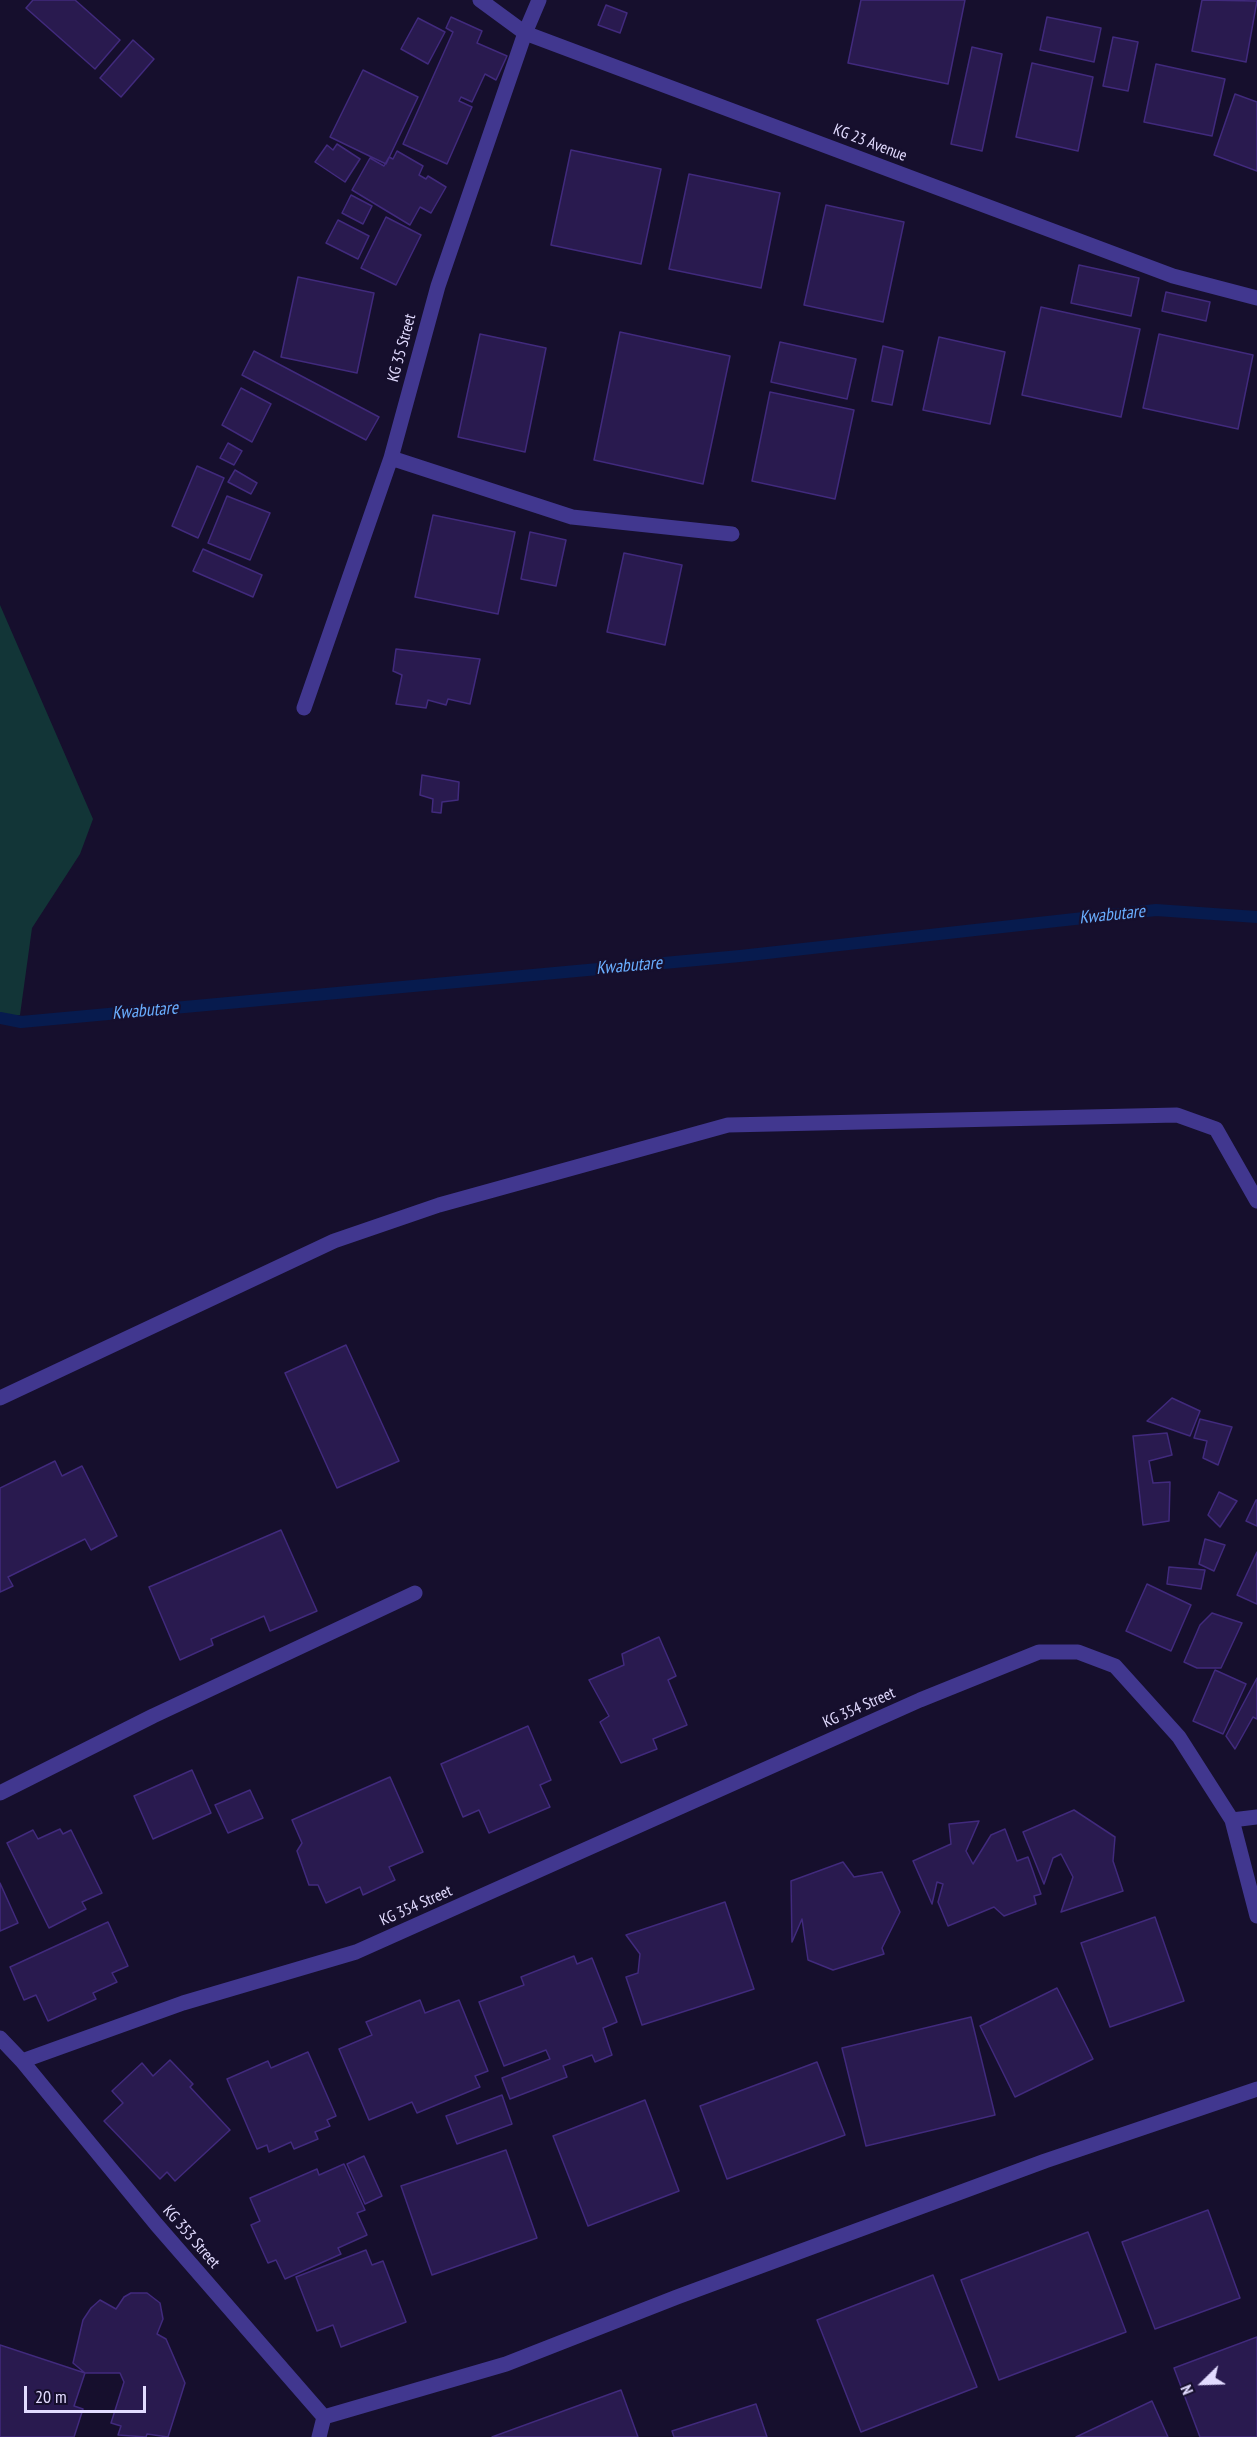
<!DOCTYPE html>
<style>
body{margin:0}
#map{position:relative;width:1257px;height:2437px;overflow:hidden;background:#160f2d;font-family:"PT Sans Narrow",sans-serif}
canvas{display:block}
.north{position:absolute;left:1173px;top:2353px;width:60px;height:60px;-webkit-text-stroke:4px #160f2d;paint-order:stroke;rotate:247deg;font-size:16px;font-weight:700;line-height:24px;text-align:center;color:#e2dbff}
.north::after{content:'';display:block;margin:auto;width:21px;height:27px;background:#e2dbff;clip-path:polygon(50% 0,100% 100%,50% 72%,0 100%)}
.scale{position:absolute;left:24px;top:2386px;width:122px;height:27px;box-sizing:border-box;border:3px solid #e2dbff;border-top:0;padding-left:8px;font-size:18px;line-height:21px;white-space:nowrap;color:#e2dbff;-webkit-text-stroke:4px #160f2d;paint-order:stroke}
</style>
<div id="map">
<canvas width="1257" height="2437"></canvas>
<div class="north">N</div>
<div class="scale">20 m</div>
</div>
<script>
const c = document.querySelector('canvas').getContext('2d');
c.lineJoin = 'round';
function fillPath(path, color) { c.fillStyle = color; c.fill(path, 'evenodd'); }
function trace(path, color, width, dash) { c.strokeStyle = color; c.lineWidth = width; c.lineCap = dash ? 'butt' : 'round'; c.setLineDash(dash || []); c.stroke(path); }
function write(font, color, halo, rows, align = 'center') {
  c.font = font + ' "PT Sans Narrow",sans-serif'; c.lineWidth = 4.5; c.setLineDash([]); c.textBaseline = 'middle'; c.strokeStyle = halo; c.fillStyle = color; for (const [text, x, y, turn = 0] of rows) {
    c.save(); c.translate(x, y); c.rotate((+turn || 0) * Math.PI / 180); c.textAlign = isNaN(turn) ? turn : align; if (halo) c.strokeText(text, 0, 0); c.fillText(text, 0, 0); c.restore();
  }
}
fillPath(new Path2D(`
 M0 605 93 819 80 854 32 928 20 1015 0 1018Z`), '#123537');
trace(new Path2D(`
 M0 1018 21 1022 740 956 1156 910 1257 917`), '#071b4e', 12);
const building = new Path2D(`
 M33 0H75L120 40 95 69 26 8Z
 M861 0H965L948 84 848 63Z
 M1202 0 1257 1 1246 62 1192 51Z
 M606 5 627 13 620 33 598 25Z
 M451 17 482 31 477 43 507 56 496 80 485 74 472 102 461 97 459 101 472 107 447 164 403 144 453 32 446 28Z
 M1047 17 1101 28 1094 62 1040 50Z
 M418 18 445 32 428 64 401 49Z
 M1113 37 1138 42 1128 91 1103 86Z
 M133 40 154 59 121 97 100 78Z
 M972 47 1002 54 982 151 951 144Z
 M1032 63 1093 77 1078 151 1016 137Z
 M1156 64 1225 79 1212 136 1144 122Z
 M363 70 418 97 386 164 330 137Z
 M1235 94 1257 102V171L1214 155Z
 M337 144 360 159 345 182 315 162 327 145 333 150Z
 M571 150 661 169 641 264 551 245Z
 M397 151 423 166 419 175 426 179 428 176 446 187 431 213 420 207 410 225 352 190 370 158 384 166 389 157 393 159Z
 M689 174 780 193 761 288 669 269Z
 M351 195 372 206 363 224 342 213Z
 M826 205 904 222 883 322 804 305Z
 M386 217 421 235 396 285 361 268Z
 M338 220 369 236 358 259 326 243Z
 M1079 265 1139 278 1131 316 1071 303Z
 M298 277 374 293 357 373 281 357Z
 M1166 292 1210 302 1206 321 1162 311Z
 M1041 307 1140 329 1121 417 1022 395Z
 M620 332 730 356 703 484 594 460Z
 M480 334 546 348 525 452 458 437Z
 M1159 334 1253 355 1238 429 1143 408Z
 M939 337 1005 352 990 424 923 410Z
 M780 342 856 359 847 399 771 382Z
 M883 346 903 351 892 405 872 401Z
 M254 351 379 417 366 440 242 375Z
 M241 388 271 404 252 442 222 425Z
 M770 392 854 410 835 499 752 481Z
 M228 443 242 451 234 465 220 458Z
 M197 466 224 478 198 538 172 526Z
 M235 470 257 483 251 494 228 482Z
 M227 496 270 513 250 560 208 543Z
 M433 515 515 532 498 614 415 597Z
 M530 532 566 540 556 586 521 579Z
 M203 549 262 575 253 597 193 571Z
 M624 553 682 565 665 645 607 632Z
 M396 649 480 659 470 704 448 699 446 705 428 700 426 708 396 704 402 675 393 671Z
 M422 775 459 782 458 800 442 802 441 813 432 812 433 799 420 795Z
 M346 1345 399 1461 337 1488 285 1373Z
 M1172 1398 1200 1411 1190 1436 1147 1421Z
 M1200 1419 1232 1427 1218 1465 1203 1458 1207 1441 1194 1438Z
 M1167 1433 1172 1455 1149 1461 1153 1483 1170 1482 1169 1521 1143 1525 1133 1436Z
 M55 1461 62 1476 82 1466 117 1536 91 1550 85 1539 8 1577 13 1586 0 1592V1488Z
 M1219 1492 1237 1501 1220 1527 1208 1515Z
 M1256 1500H1257V1526L1246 1521Z
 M281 1530 317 1611 270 1631 264 1616 211 1639 213 1645 180 1660 149 1587Z
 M1205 1539 1225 1545 1214 1571 1199 1564Z
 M1257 1552V1604L1237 1595Z
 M1169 1567 1205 1570 1201 1589 1167 1584Z
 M1147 1584 1191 1605 1171 1651 1126 1631Z
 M1212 1613 1242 1623 1221 1668H1197L1184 1662 1200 1625Z
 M659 1637 676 1676 668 1680 687 1725 653 1739 657 1749 621 1763 600 1722 609 1716 589 1680 624 1665 622 1654Z
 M1215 1670 1246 1684 1223 1734 1193 1721Z
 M1257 1678V1719L1253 1717 1235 1749 1226 1736Z
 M528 1726 551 1780 540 1785 550 1807 489 1833 479 1810 463 1817 441 1764Z
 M192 1770 211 1813 153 1839 134 1796Z
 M390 1777 423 1852 389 1867 395 1880 363 1895 360 1887 326 1903 318 1885H309L297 1851 302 1843 292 1820Z
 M250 1790 263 1818 228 1833 215 1805Z
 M1074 1810 1115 1837 1113 1861 1123 1891 1061 1912 1073 1877 1061 1854 1053 1858 1044 1884 1023 1832Z
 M979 1821 966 1851 973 1864 991 1835 1005 1829 1017 1861 1028 1857 1041 1894 1034 1896 1036 1904 1004 1916 994 1907 948 1926 938 1902 943 1884 937 1882 932 1904 913 1861 951 1844 949 1824Z
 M60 1829 63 1834 71 1830 102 1893 82 1902 86 1909 49 1928 7 1843 33 1830 38 1839Z
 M843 1862 854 1877 882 1872 900 1912 882 1948 884 1954 833 1970 808 1960 802 1919 792 1942 791 1881Z
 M0 1883 18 1923 0 1931Z
 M725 1902 754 1989 642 2025 626 1977 638 1973 640 1954 626 1935Z
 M1155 1917 1184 2001 1110 2027 1081 1943Z
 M108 1922 128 1966 112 1973 117 1982 93 1993 96 1999 48 2021 36 1995 24 2000 10 1967Z
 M574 1956 577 1964 592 1958 617 2022 603 2028 612 2055 595 2062 592 2055 563 2066 567 2077 510 2099 502 2078 550 2059 546 2050 504 2066 479 2002 524 1985 521 1977Z
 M1057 1988 1093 2059 1015 2097 980 2026Z
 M420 2000 425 2013 459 2000 488 2071 475 2076 480 2087 417 2113 412 2102 369 2120 339 2049 372 2035 366 2022Z
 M971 2017 995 2115 866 2146 842 2048Z
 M308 2052 336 2116 327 2120 330 2126 315 2132 318 2139 294 2149 291 2142 269 2152 267 2145 257 2149 227 2079 268 2061 271 2068Z
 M170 2060 193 2084 190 2087 230 2130 175 2181 167 2172 160 2179 104 2121 123 2103 112 2091 142 2063 153 2076Z
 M817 2062 845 2135 727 2179 700 2106Z
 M502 2095 512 2124 457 2144 446 2116Z
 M645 2100 679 2191 588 2226 553 2136Z
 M506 2150 537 2238 432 2275 401 2186Z
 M364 2156 382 2196 365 2204 347 2164Z
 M344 2164 365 2210 357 2213 367 2235 338 2248 341 2254 285 2279 276 2260 268 2263 251 2225 260 2221 250 2198 317 2169 319 2175Z
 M1208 2210 1240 2298 1155 2329 1122 2242Z
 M1088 2232 1126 2332 999 2380 961 2280Z
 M366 2250 372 2265 383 2261 406 2322 341 2347 333 2325 317 2331 296 2277Z
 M933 2275 977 2387 861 2432 817 2320Z
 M131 2293H147L160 2303 163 2319 157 2334 166 2339 185 2383 168 2437 147 2434 146 2437 118 2435 121 2426 111 2423 124 2382 120 2373H85L73 2363 83 2320 91 2308 100 2300 116 2309 124 2297Z
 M1257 2337V2437H1200L1174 2368Z
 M0 2345 85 2373 74 2406 83 2409 74 2437H0Z
 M621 2390 638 2437H492Z
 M1152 2401 1168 2437H1076Z
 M756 2404 767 2437H674L672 2431Z`);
fillPath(building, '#291a4f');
trace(building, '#412a7d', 1.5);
trace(new Path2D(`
 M480 0 525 33 1173 276 1257 298
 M391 458 572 517 732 534
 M304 708 391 458 438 286 525 33 539 0
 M0 1398 334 1241 439 1205 728 1125 1177 1115 1216 1129 1257 1201
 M0 1793 153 1716 415 1593
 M1232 1820 1257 1817
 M0 2038 22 2061 156 2224 324 2417 319 2437
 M22 2061 183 2003 356 1952 920 1700 1039 1652H1078L1115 1666 1179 1737 1232 1820 1257 1916
 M324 2417 506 2364 677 2297 1045 2161 1257 2089`), '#41378f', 15);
write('16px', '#e2dbff', '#160f2d', [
 ["KG 23 Avenue",870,143,21],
 ["KG 35 Street",402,348,-75],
 ["KG 354 Street",859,1708,-24],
 ["KG 354 Street",416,1906,-24],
 ["KG 353 Street",191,2237,49]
]);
write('italic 18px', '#69aeff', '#160f2d', [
 ["Kwabutare",1112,915,-6],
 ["Kwabutare",629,966,-5],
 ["Kwabutare",145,1011,-5]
]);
</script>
